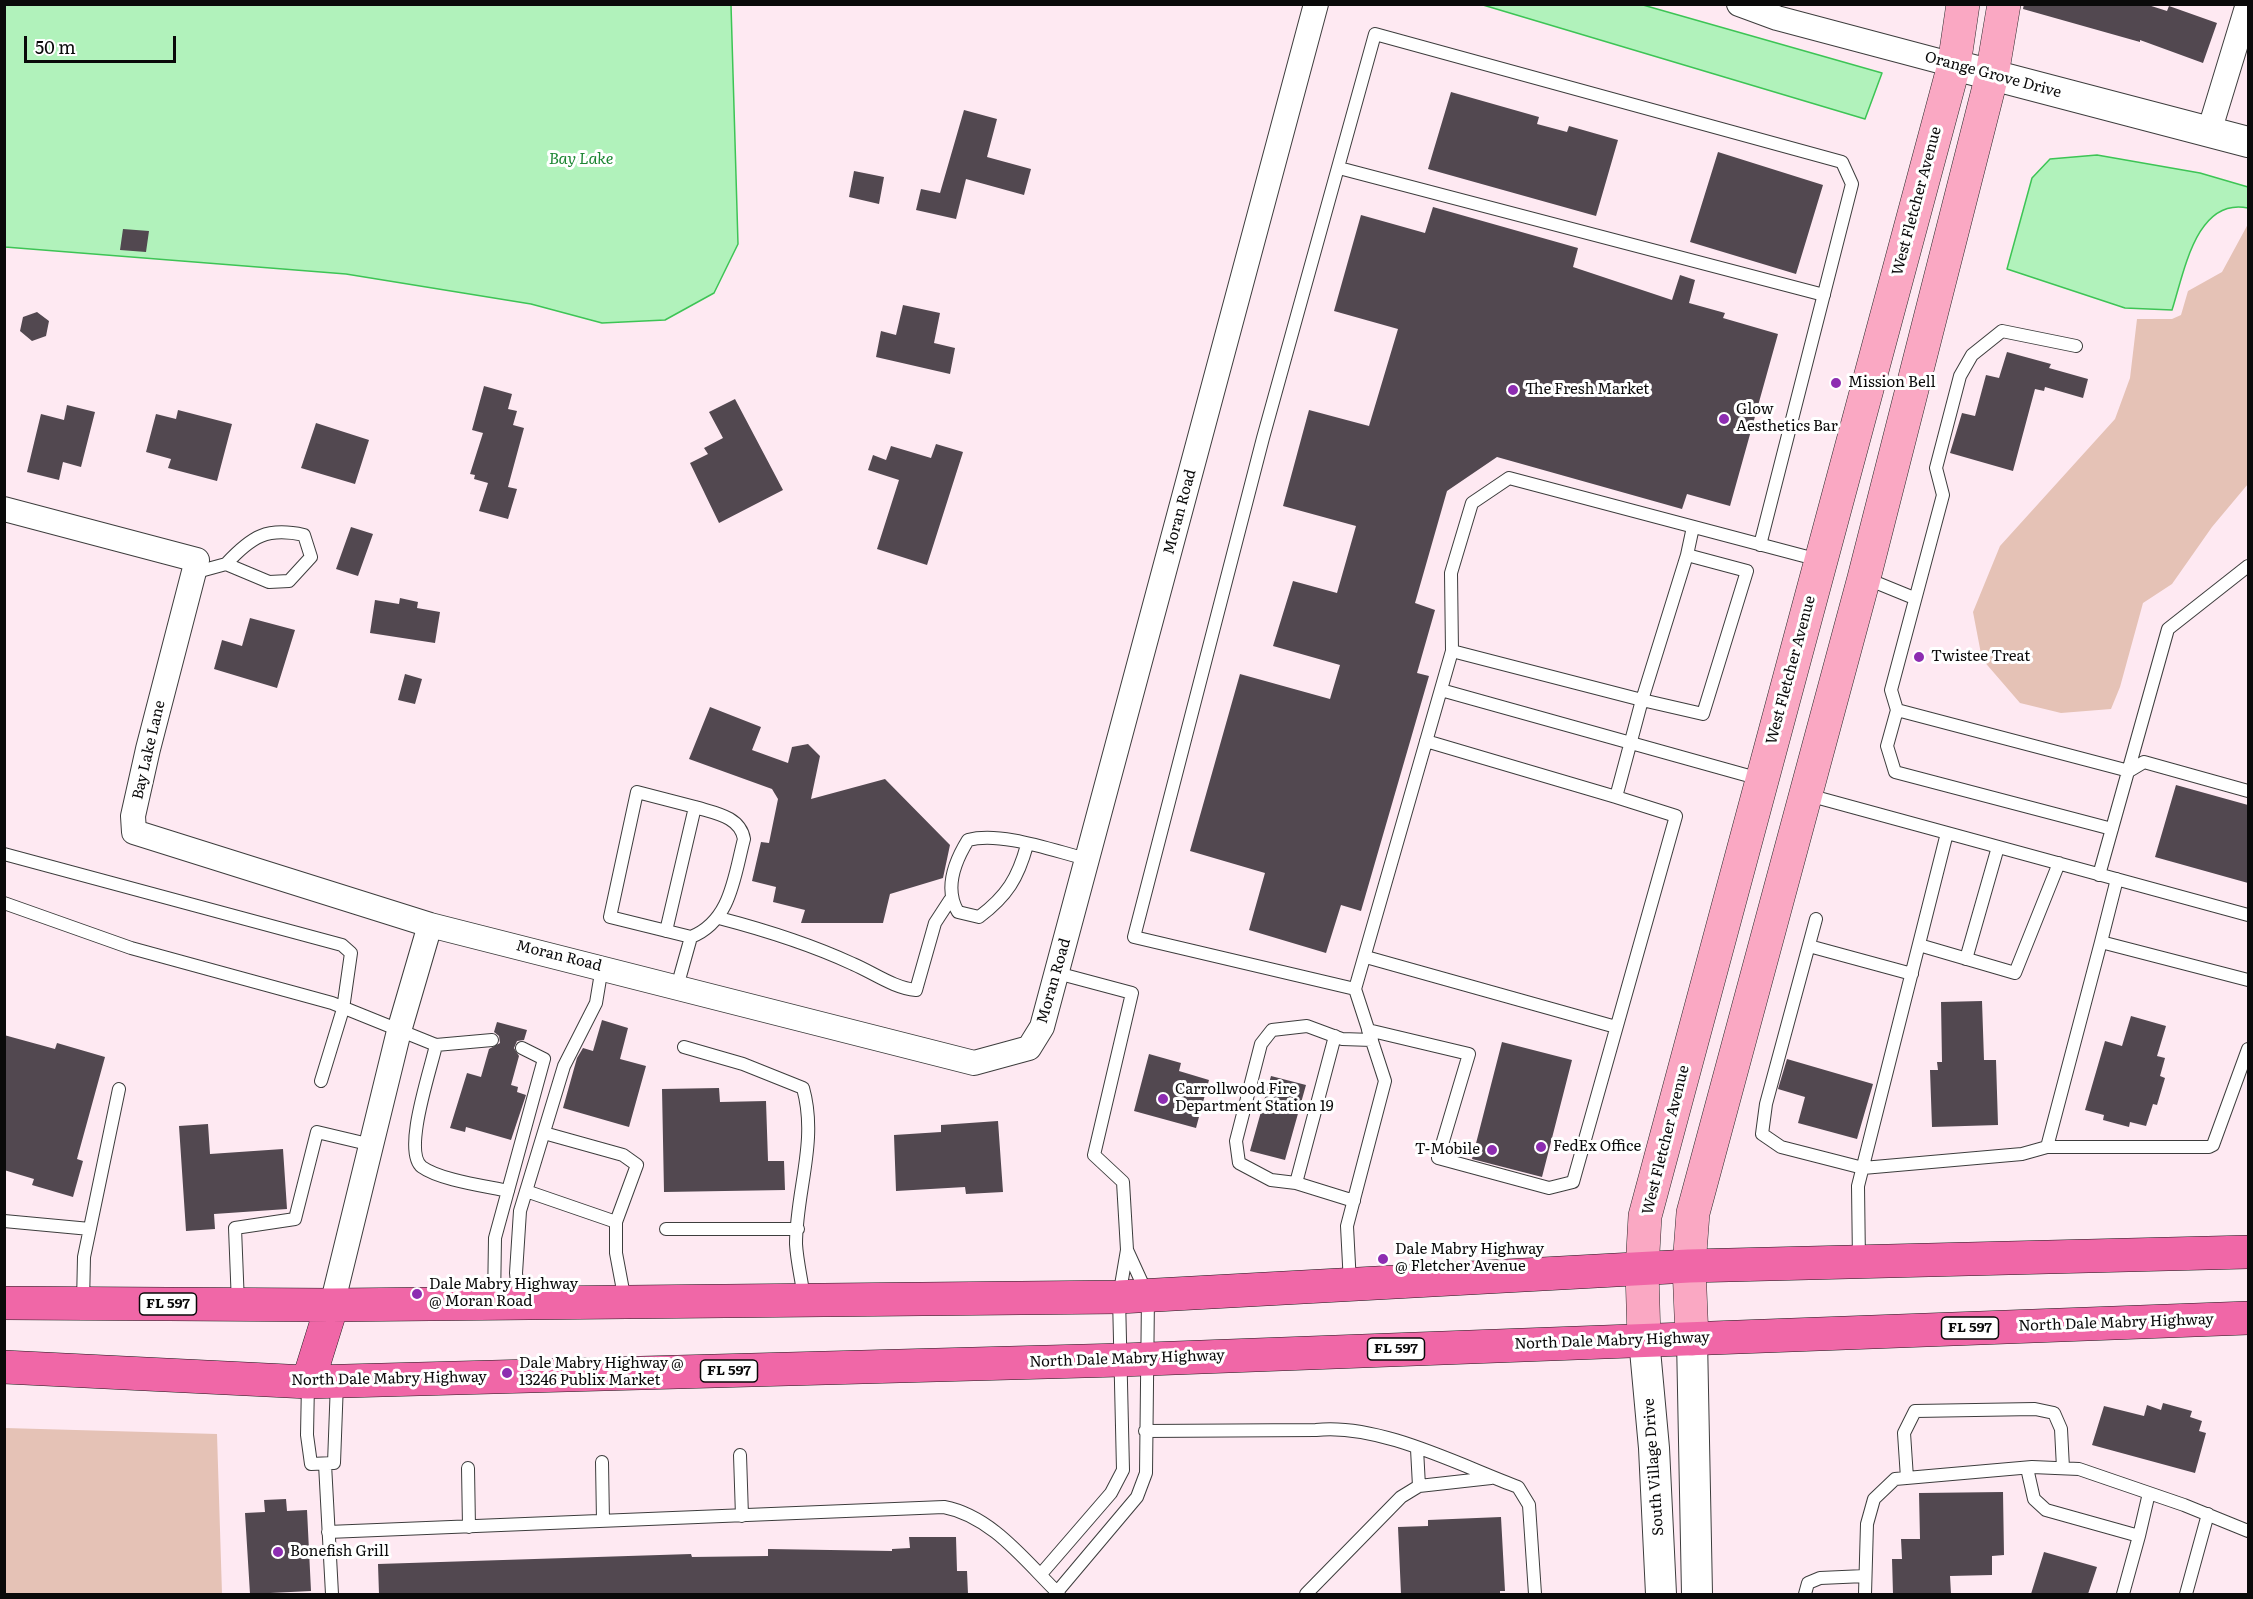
<!DOCTYPE html>
<style>
body{margin:0}
#map{position:relative;width:2253px;height:1599px;overflow:hidden;background:#fee9f2;font-family:Literata,serif}
canvas{display:block}
.frame{position:absolute;inset:0;border:6px solid #0a0a0a;pointer-events:none}
.scale{position:absolute;left:24px;top:36px;width:152px;height:27px;box-sizing:border-box;border:3px solid #0a0a0a;border-top:0;padding-left:8px;font-size:18px;line-height:21px;white-space:nowrap;color:#0a0a0a;-webkit-text-stroke:4px #fff;paint-order:stroke}
</style>
<div id="map">
<canvas width="2253" height="1599"></canvas>
<div class="frame"></div>
<div class="scale">50 m</div>
</div>
<script>
const c = document.querySelector('canvas').getContext('2d');
c.lineJoin = 'round';
function fillPath(path, color) { c.fillStyle = color; c.fill(path, 'evenodd'); }
function trace(path, color, width, dash) { c.strokeStyle = color; c.lineWidth = width; c.lineCap = dash ? 'butt' : 'round'; c.setLineDash(dash || []); c.stroke(path); }
function write(font, color, halo, rows, align = 'center') {
  c.font = font + ' Literata,serif'; c.lineWidth = 6; c.setLineDash([]); c.textBaseline = 'middle'; c.strokeStyle = halo; c.fillStyle = color; for (const [text, x, y, turn = 0] of rows) {
    c.save(); c.translate(x, y); c.rotate((+turn || 0) * Math.PI / 180); c.textAlign = isNaN(turn) ? turn : align; if (halo) c.strokeText(text, 0, 0); c.fillText(text, 0, 0); c.restore();
  }
}
fillPath(new Path2D(`
 M2248 224V484L2212 527 2172 584 2143 603 2120 687 2111 709 2061 713 2020 703 1982 659 1973 612 2000 546 2115 419 2130 378 2137 319H2172L2181 315 2188 291 2222 272Z
 M5 1428 217 1434 222 1594H5Z`), '#e5c2b6');
const water = new Path2D(`
 M4 5H731L738 244 714 293 665 320 602 323 531 304 346 274 5 247Z
 M1483 5H1643L1882 73 1865 119Z
 M2097 155 2200 173 2248 187V208C2196 197 2184 273 2172 310L2125 308 2007 269 2032 178 2050 159Z`);
fillPath(water, '#b1f2bb');
trace(water, '#3dc455', 1.5);
fillPath(new Path2D(`
 M2024 4H2145L2167 11 2169 6 2217 23 2203 63 2140 40V42L2023 9Z
 M1451 92 1539 117 1537 124 1567 132 1569 126 1618 140 1596 216 1428 169Z
 M964 110 997 119 987 157 1031 169 1024 195 966 179 956 219 916 210 921 189 940 193Z
 M1718 152 1823 185 1796 274 1690 242Z
 M854 171 884 177 879 204 849 197Z
 M1433 207 1578 248 1573 267 1672 300 1680 275 1695 280 1689 303 1725 313 1723 318 1778 334 1730 506 1687 494 1682 509 1497 457 1447 491 1415 603 1435 610 1417 673 1429 676 1361 911 1341 905 1326 953 1249 930 1265 873 1190 851 1240 674 1330 699 1340 665 1273 646 1293 581 1337 593 1356 526 1283 506 1309 410 1369 426 1398 329 1334 311 1361 215 1425 233Z
 M123 229 149 231 146 252 120 250Z
 M903 305 940 313 934 343 955 348 950 374 876 357 881 331 896 335Z
 M37 312 49 321 46 336 32 341 20 331 23 317Z
 M2007 352 2051 364 2049 368 2088 379 2083 398 2045 387 2044 391 2035 389 2013 471 1950 453 1962 413 1975 416 1986 375 1999 378Z
 M484 386 512 394 508 409 517 411 513 425 524 428 508 487 517 489 508 519 479 511 488 483 474 479 475 475 470 474 483 433 472 430Z
 M735 399 783 490 719 523 690 463 708 454 704 448 723 438 709 412Z
 M67 405 95 412 81 467 63 462 59 480 27 472 41 414 64 420Z
 M178 410 232 424 217 481 168 468 171 459 146 452 156 414 176 419Z
 M316 423 369 440 355 484 301 468Z
 M936 444 963 452 927 565 877 549 899 480 868 470 873 455 886 460 891 446 931 458Z
 M351 527 373 534 358 576 336 569Z
 M400 598 418 602 417 608 440 612 435 643 370 633 375 600 399 604Z
 M250 618 295 630 277 688 214 669 222 640 242 646Z
 M405 674 422 679 415 704 398 700Z
 M710 707 761 727 752 750 788 763 792 747 808 744 820 756 811 799 885 779 950 845 943 878 890 894 883 923H801L805 910 773 902 776 887 752 881 761 842 769 843 778 799 772 789 689 759Z
 M2176 785 2248 805V883L2155 857Z
 M1982 1001 1984 1060H1996L1998 1125 1932 1127 1930 1070H1938L1937 1062H1942L1941 1002Z
 M2131 1016 2166 1026 2157 1056 2165 1058 2160 1076 2165 1078 2157 1105 2153 1104 2146 1126 2130 1122 2129 1127 2103 1120 2104 1115 2085 1110 2105 1041 2122 1046Z
 M602 1020 628 1028 620 1059 646 1066 629 1127 563 1108 577 1058 583 1048 593 1051Z
 M497 1022 527 1030 524 1040 517 1041 514 1048 519 1056 511 1085 518 1087 517 1092 526 1095 511 1140 466 1127 465 1132 450 1128 467 1073 481 1077 489 1049 500 1043 499 1036 494 1032Z
 M4 1035 55 1049 57 1043 105 1057 77 1159 83 1161 73 1197 32 1185 34 1179 4 1170Z
 M1502 1042 1572 1060 1542 1177 1472 1159Z
 M1149 1054 1181 1063 1179 1071 1209 1080 1196 1128 1134 1111Z
 M1787 1059 1873 1084 1857 1139 1798 1123 1805 1097 1778 1089Z
 M1271 1076 1306 1085 1285 1160 1250 1151Z
 M719 1088 720 1102 766 1101 768 1161H784L785 1190 664 1192 662 1089Z
 M998 1121 1003 1192 966 1194 965 1187 896 1191 894 1135 941 1132V1125Z
 M208 1124 210 1154 283 1149 287 1209 214 1214 215 1229 186 1231 179 1126Z
 M2163 1403 2192 1411 2190 1417 2202 1421 2199 1431 2206 1433 2195 1473 2092 1445 2104 1406 2144 1416 2147 1405 2161 1410Z
 M2003 1492 2004 1555 1992 1556V1575L1950 1576 1951 1594H1893L1892 1559H1902L1901 1539H1920L1919 1493Z
 M286 1499 287 1511 307 1510 311 1591 250 1594 245 1513 265 1512 264 1500Z
 M1501 1517 1505 1591H1500V1594H1401L1398 1527 1428 1526V1520Z
 M909 1537H956L957 1571H967L968 1594H379L378 1564 691 1554 692 1557 768 1556V1549L892 1551V1549L910 1548Z
 M2044 1552 2097 1567 2088 1594H2031Z`), '#524850');
const service = new Path2D(`
 M1339 168 1824 295
 M2076 346 2002 331 1972 355 1960 376 1936 468 1943 495 1891 690 1897 710 2129 771 2144 762 2248 791
 M193 573 226 564 269 582 289 581 311 557 304 535C267 527 252 536 226 564
 M1865 578 1914 598
 M1452 651 1642 700 1687 555
 M1441 690 1760 779
 M1897 710 1887 746 1895 772 2112 829
 M1426 741 1616 797
 M1808 795 2248 915
 M1027 845C1018 878 1007 896 979 917L958 912C944 889 955 861 968 840 1001 831 1054 851 1087 859
 M4 854 342 945 351 953 343 1009 321 1081
 M2099 875 2168 629 2248 566
 M4 903 131 948 332 1003 436 1045 492 1040
 M719 918C765 930 810 944 853 964 874 973 894 988 916 990L935 923 950 900
 M1816 919 1766 1104 1762 1134 1781 1147 1863 1168 2022 1154 2047 1147H2209L2213 1145 2248 1049
 M666 931 695 807 637 792 610 917 691 937 677 987
 M691 937C731 921 734 877 744 839 740 816 714 813 695 807
 M2101 942 2117 879
 M1919 945 2015 973 2059 863
 M1809 946 1912 974
 M1366 957 1616 1027
 M1966 959 1998 847
 M1057 973 1132 993 1094 1155 1123 1182 1127 1250
 M1355 989 1134 937 1263 438 1375 34 1842 162 1852 184 1760 545
 M1368 1030 1469 1054 1438 1158 1549 1188 1573 1182 1676 816 1616 797 1642 700 1703 714 1747 571 1687 555 1693 527
 M436 1045C431 1069 402 1152 422 1167 440 1180 485 1186 508 1191
 M684 1047 743 1064 803 1088C818 1141 796 1191 796 1244 797 1262 802 1281 804 1299
 M544 1133 623 1155 637 1165 616 1222V1253L625 1301
 M2047 1147 2101 942 2248 980
 M1296 1183 1335 1036
 M526 1191 616 1222
 M1354 1201 1296 1183 1271 1180 1239 1163 1236 1141 1261 1044 1272 1030 1307 1026 1342 1039 1372 1040
 M4 1221 90 1229
 M666 1229H798
 M1859 1262 1858 1186 1947 833
 M1350 1284 1347 1226 1385 1081 1355 989 1452 651 1451 573 1472 503 1509 478 1819 560
 M494 1302 495 1238 544 1059 522 1048
 M519 1302 516 1273 520 1211 564 1066 596 1003 602 967
 M83 1303 84 1257 119 1089
 M238 1304 235 1228 295 1219 317 1132 372 1145
 M308 1383 307 1435 311 1464 334 1463 337 1382
 M1145 1431 1316 1430C1379 1423 1459 1465 1518 1487L1529 1505 1535 1594
 M1417 1449 1419 1486
 M740 1455 742 1516
 M602 1462 603 1521
 M325 1464 332 1594
 M468 1468 469 1527
 M2027 1468 2034 1499 2046 1510 2139 1536 2123 1594
 M1907 1478 1904 1433 1915 1411 2035 1409 2054 1413 2061 1429 2063 1468
 M328 1532 944 1507C992 1516 1026 1562 1059 1594
 M2139 1536 2149 1493
 M1041 1574 1111 1493 1123 1470 1119 1297 1127 1250 1148 1296 1146 1473 1137 1497 1057 1592
 M1306 1594 1401 1497 1419 1486 1491 1478
 M1805 1594 1808 1583 1820 1578 1865 1576
 M1865 1594 1867 1524 1874 1499 1895 1479 2032 1467 2079 1469 2184 1505 2248 1531
 M2186 1594 2208 1514`);
const minor = new Path2D(`
 M1739 4 1777 18 1954 65
 M2209 132 2248 4
 M4 509 197 560 148 749 133 816 134 832 430 925 974 1063 1029 1048 1042 1027 1316 4
 M332 1305 399 1031 430 925`);
const tertiary = new Path2D(`
 M1954 65 2248 142
 M1644 1339 1654 1448 1661 1594
 M1692 1339 1697 1594`);
const secondary = new Path2D(`
 M1644 1339 1642 1270 1645 1216 1954 65 1963 4
 M1692 1339 1689 1266 1693 1213 1864 578 1992 75 2004 4`);
const primary = new Path2D(`
 M4 1303 332 1305 1119 1297 1689 1266 2248 1252
 M4 1367 308 1382 1121 1360 2248 1318
 M308 1382 332 1305`);
trace(service, '#3d3d3d', 14);
trace(minor, '#3d3d3d', 26);
trace(tertiary, '#3d3d3d', 32);
trace(secondary, '#2c2c2c', 34);
trace(primary, '#1b1b1b', 34);
trace(service, '#fff', 12);
trace(minor, '#fff', 24);
trace(tertiary, '#fff', 30);
trace(secondary, '#faa8c3', 33);
trace(primary, '#f067a7', 33);
for (const [x, y, r, color] of [
 [1836,383,6,"#8d2cb1"],
 [1513,390,6,"#8d2cb1"],
 [1724,419,6,"#8d2cb1"],
 [1919,657,6,"#8d2cb1"],
 [1163,1099,6,"#8d2cb1"],
 [1541,1147,6,"#8d2cb1"],
 [1492,1150,6,"#8d2cb1"],
 [1383,1259,6,"#8d2cb1"],
 [417,1294,6,"#8d2cb1"],
 [507,1373,6,"#8d2cb1"],
 [278,1552,6,"#8d2cb1"]
]) { const dot = new Path2D(); dot.arc(x, y, r, 0, 2 * Math.PI); c.fillStyle = color; c.fill(dot); trace(dot, '#fff', 2); }
for (const [x, y, w] of [
 [168,1304,57],
 [1970,1328,57],
 [1396,1349,57],
 [729,1371,57]
]) { const box = new Path2D(); box.roundRect(x - w / 2, y - 11, w, 22, 4.5); c.fillStyle = '#fff'; c.fill(box); trace(box, '#0a0a0a', 1.5); }
write('bold 14px', '#0a0a0a', null, [
 ["FL 597",168,1304],
 ["FL 597",1970,1328],
 ["FL 597",1396,1349],
 ["FL 597",729,1371]
]);
write('15px', '#0a0a0a', '#fff', [
 ["Orange Grove Drive",1993,75,15],
 ["West Fletcher Avenue",1917,201,-75],
 ["Moran Road",1180,512,-75],
 ["West Fletcher Avenue",1791,670,-75],
 ["Bay Lake Lane",149,750,-77],
 ["Moran Road",559,956,14],
 ["Moran Road",1054,981,-74],
 ["West Fletcher Avenue",1666,1140,-76],
 ["North Dale Mabry Highway",2116,1323,-2],
 ["North Dale Mabry Highway",1612,1341,-2],
 ["North Dale Mabry Highway",1127,1359,-2],
 ["North Dale Mabry Highway",389,1379,-1],
 ["South Village Drive",1654,1467,-94]
]);
write('15px', '#0a0a0a', '#fff', [
 ["Mission Bell",1848,383],
 ["The Fresh Market",1525,390],
 ["Glow",1736,410],
 ["Aesthetics Bar",1736,427],
 ["Twistee Treat",1931,657],
 ["Carrollwood Fire",1175,1090],
 ["Department Station 19",1175,1107],
 ["FedEx Office",1553,1147],
 ["T-Mobile",1480,1150,"right"],
 ["Dale Mabry Highway",1395,1250],
 ["@ Fletcher Avenue",1395,1267],
 ["Dale Mabry Highway",429,1285],
 ["@ Moran Road",429,1302],
 ["Dale Mabry Highway @",519,1364],
 ["13246 Publix Market",519,1381],
 ["Bonefish Grill",290,1552]
], 'left');
write('italic 16px', '#1c8632', '#fff', [
 ["Bay Lake",581,159]
]);
</script>
